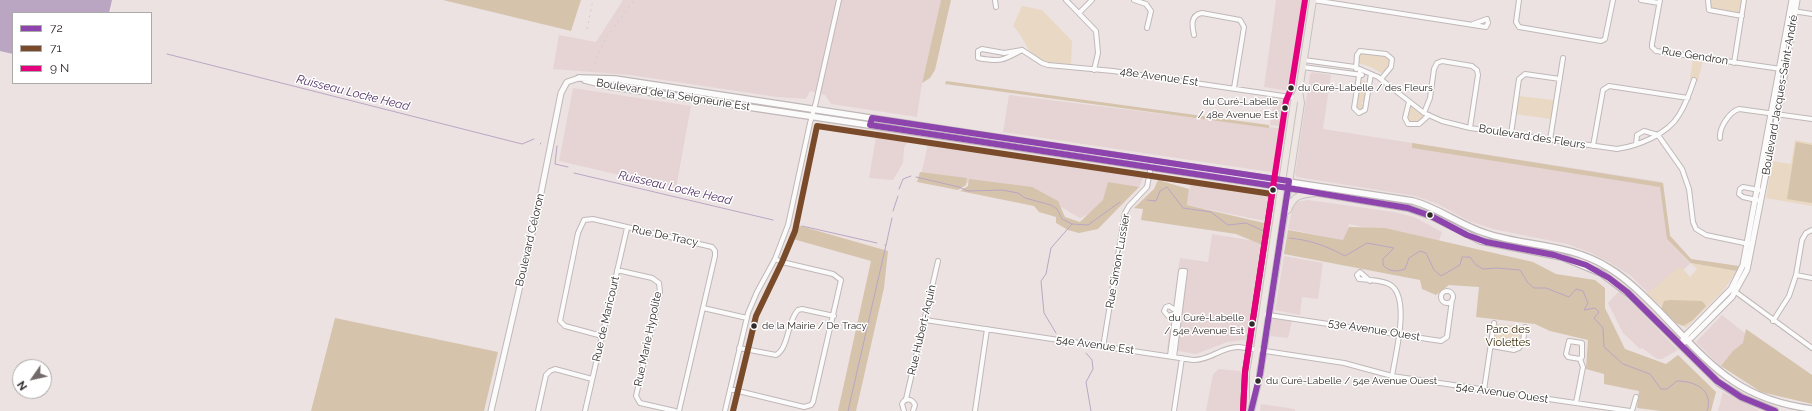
<!DOCTYPE html>
<meta charset="utf-8">
<style>
body{margin:0}
#map{position:relative;width:1812px;height:411px;overflow:hidden;background:#ece2e2;font-family:Raleway,sans-serif}
canvas{display:block}
.legend{position:absolute;left:12px;top:12px;width:140px;height:72px;box-sizing:border-box;background:#fff;border:1px solid #aca9a9;margin:0;padding:5px 7px;list-style:none;font-size:12px;color:#302929}
.legend li{display:flex;align-items:center;gap:8px;height:20px}
.legend b{width:20px;border:1px solid #aca9a9}
.north{position:absolute;left:12px;top:359px;width:40px;height:40px;box-sizing:border-box;background:#fff;border:1px solid #aca9a9;border-radius:50%;rotate:236deg;font-size:11px;font-weight:700;line-height:16px;text-align:center;color:#302929}
.north::after{content:'';display:block;margin:auto;width:14px;height:18px;background:#726a6a;clip-path:polygon(50% 0,100% 100%,50% 72%,0 100%)}
</style>
<div id="map">
<canvas width="1812" height="411"></canvas>
<ul class="legend">
<li><b style="height:5px;background:#8e44ad"></b>72</li>
<li><b style="height:5px;background:#7a4b2a"></b>71</li>
<li><b style="height:5px;background:#e5007d"></b>9 N</li>
</ul>
<div class="north">N</div>
</div>
<script>
const c = document.querySelector('canvas').getContext('2d');
c.lineJoin = 'round';
function fillPath(path, color) { c.fillStyle = color; c.fill(path, 'evenodd'); }
function trace(path, color, width, dash) { c.strokeStyle = color; c.lineWidth = width; c.lineCap = dash ? 'butt' : 'round'; c.setLineDash(dash || []); c.stroke(path); }
function write(font, color, halo, rows, align = 'center') {
  c.font = font + ' Raleway,sans-serif'; c.lineWidth = 3; c.setLineDash([]); c.textBaseline = 'middle'; c.strokeStyle = halo; c.fillStyle = color; for (const [text, x, y, turn = 0] of rows) {
    c.save(); c.translate(x, y); c.rotate((+turn || 0) * Math.PI / 180); c.textAlign = isNaN(turn) ? turn : align; if (halo) c.strokeText(text, 0, 0); c.fillText(text, 0, 0); c.restore();
  }
}
fillPath(new Path2D(`
 M623 0H941L922 83 917 117 831 104 825 95 810 91 806 99 777 97 630 75 553 69 559 35 596 42Z
 M1276 0H1305L1291 90 1289 91 1264 87Z
 M1312 72 1331 75 1323 129 1662 182 1670 235 1693 261 1653 298 1631 276 1609 262 1589 252 1567 244 1493 229 1469 221 1438 204 1415 196 1297 177 1295 174 1310 74Z
 M573 88 691 106 676 188 559 161Z
 M1009 95 1285 129 1278 170 1277 173 1003 132Z
 M1274 99 1289 102 1286 127 1270 125Z
 M877 131 910 137 904 148 903 163 893 180 869 178Z
 M929 140 1144 175 1139 188 1131 195 1107 191 1105 207 1080 218 1042 196 921 175Z
 M1191 179 1274 193 1270 222 1187 205Z
 M1308 200 1394 212 1414 217 1442 232 1438 243 1349 224 1346 241 1288 229 1293 206 1296 202Z
 M1212 234 1267 243 1253 339 1227 342 1196 354 1167 349 1180 258 1208 262Z
 M1284 256 1323 263 1318 299 1302 297 1300 315 1275 310Z
 M1619 291 1637 308 1678 350 1662 359H1657L1642 348 1640 349 1623 333 1608 303Z
 M1722 315 1751 338 1722 368 1696 342Z
 M1273 318 1292 321 1288 338 1270 336Z
 M1219 369 1248 372 1243 411H1206L1213 374Z
 M1723 392 1742 402 1761 411H1718Z
 M1261 404 1295 409V411H1260Z`), '#e6d4d4');
fillPath(new Path2D(`
 M1709 0H1741L1739 13 1711 9Z
 M1022 6 1042 10 1072 41 1071 66C1059 64 1040 65 1032 55 1025 45 1023 36 1013 26Z
 M1362 53 1386 56 1390 60C1389 66 1388 71 1381 73L1371 67 1358 63 1359 56Z
 M1693 59 1703 60 1698 81 1690 79Z
 M1364 80 1367 84 1366 89H1364V91L1366 92 1364 102H1362L1361 104 1364 105 1363 108 1359 112 1356 108 1357 103 1360 102 1357 101 1359 90 1362 91V89L1359 88 1360 83Z
 M1519 96 1554 100 1551 119 1515 114Z
 M1411 106 1424 117 1418 121 1408 122 1407 118Z
 M1795 140 1812 143V206L1766 198 1772 161 1791 164Z
 M1691 263 1737 271 1723 291 1686 328 1647 294 1680 266 1690 277 1697 269Z
 M1494 324 1524 326 1523 341 1519 347 1514 349 1492 346Z`), '#e9d8c3');
fillPath(new Path2D(`
 M443 0H581L571 31Z
 M941 0H951L935 70 930 78 922 83Z
 M946 81 1269 125V128L945 84Z
 M1796 142 1812 145V203L1787 199Z
 M1412 143 1663 183 1670 236 1691 259 1739 266 1737 271 1691 263 1667 239 1660 187 1412 148Z
 M920 172 967 178 966 185 958 190 917 182Z
 M969 179 1032 187 1058 201 1065 217 1080 222 1103 200 1108 182 1139 187 1098 229 1079 233 1068 230 1056 223V217L1039 212 1034 206 960 191 968 186Z
 M1158 180 1189 189 1187 205 1268 224 1265 246 1236 234 1141 220 1143 209 1134 208 1154 189Z
 M797 225 888 251 884 288 856 411H838L871 261 793 239Z
 M1349 227 1385 228 1533 262 1556 274 1595 280 1605 288V308L1625 349 1666 364 1678 355 1716 392 1711 411H1661L1637 408 1639 391 1604 384V374L1586 369 1588 340 1550 331 1535 324 1476 317 1479 287 1449 285 1436 295 1422 289 1420 280 1284 254 1288 230 1343 240Z
 M1670 300 1702 301 1706 306 1693 320 1683 326 1676 323 1661 309 1664 301Z
 M335 318 498 352 484 411H311Z
 M1746 329 1812 375V404L1761 392 1721 366 1733 351 1743 343Z`), '#d5c3ac');
fillPath(new Path2D(`
 M0 0H112L109 13H13V54L0 51Z`), '#baa6c3');
trace(new Path2D(`
 M167 54 522 144 534 139
 M540 144 541 143
 M557 146 555 164 568 167
 M574 173 773 220
 M916 177 959 187 968 191 1002 190 1018 193 1025 198 1051 205 1057 209 1062 219 1072 224 1088 225 1120 202
 M899 189 903 179 911 176
 M1147 200 1156 201 1160 191 1167 187 1183 208 1211 212 1228 225 1246 223 1268 233
 M893 211 898 196
 M802 226 877 243
 M1289 238C1310 240 1327 246 1345 256L1367 243 1394 248 1383 259V265C1389 272 1396 272 1405 269L1409 258 1420 251 1426 253 1434 270 1441 276 1460 265 1462 257H1470L1476 265 1483 269 1497 268 1520 270 1528 283 1534 288H1546L1569 297 1576 289 1583 291 1588 303 1584 310 1595 308 1599 312 1594 318 1603 328 1604 347 1623 364 1650 374 1661 389H1667L1677 381C1695 381 1714 390 1707 411
 M885 245H886L892 218
 M1056 333 1044 313 1041 281 1046 274 1051 248 1072 224
 M1086 353 1092 360 1093 369 1086 382 1091 411
 M848 411 886 245`), '#baa6c3', 1);
const minor = new Path2D(`
 M995 0 996 7
 M1066 0 1096 31 1098 53 1094 70
 M1134 0 1146 4 1151 11 1147 28
 M1313 0 1486 27 1488 23 1487 19 1473 24
 M1519 0 1516 22 1519 27 1601 41 1605 39 1613 0
 M1641 0 1659 3
 M1660 0 1652 44V47L1656 51 1781 69
 M1708 0 1709 10 1742 16
 M1793 11 1812 14
 M1079 13 1092 0
 M1194 35C1192 26 1190 15 1202 13L1240 20 1244 27 1234 88
 M1022 50C1002 61 1000 62 978 58V51L982 49 1004 53 1022 50 1042 63 1048 65 1113 71 1297 98
 M1304 60 1355 67 1378 77 1424 113 1442 121 1470 128 1617 149C1638 146 1668 134 1679 115 1686 104 1690 92 1694 80
 M1734 63 1744 0
 M1303 67 1362 75
 M1356 69 1357 55 1360 51 1386 54 1392 59 1391 67 1381 79
 M1360 70 1354 108 1359 113 1365 110 1371 74
 M1409 102 1405 118 1408 124H1419L1429 115
 M1424 113 1430 98 1434 69 1437 63 1442 61 1472 66 1477 70 1478 75 1470 128
 M1511 134 1519 79 1525 74 1560 79
 M1720 138C1719 128 1729 112 1739 109L1812 119
 M1550 140 1563 58
 M1636 144 1637 135 1644 131 1658 135 1682 169 1689 189 1693 222 1696 229 1706 235 1749 244
 M1593 146 1603 90 1609 86 1688 98
 M1759 190 1743 187 1740 189 1739 194 1743 197 1761 201
 M617 270 652 278 659 283 660 292 636 396 640 403 675 411
 M1796 275 1812 278
 M1370 281 1360 272 1357 275 1359 279C1368 280 1385 280 1392 286 1410 301 1395 356 1392 376
 M1733 290 1812 348
 M1441 297a6 6 0 1 1 12 0a6 6 0 1 1-12 0Z
 M703 308 747 318
 M1175 314 1168 316 1164 311 1166 307 1169 306 1175 310
 M1262 314 1441 341 1447 337 1452 300
 M925 320 1193 360C1209 361 1223 346 1239 347L1344 363 1392 376 1630 411
 M1773 321 1789 296 1796 275 1802 240 1806 233 1812 230
 M602 336 565 326 560 321 578 233 584 220 593 219 712 247 715 251V256L679 411
 M1569 341 1582 343V357L1580 359 1568 357 1566 354Z
 M1492 346 1514 350 1519 348 1523 342 1525 327
 M1103 347 1125 213 1129 206 1147 187 1151 166
 M739 348 776 355C789 348 787 321 798 310L802 309 834 316
 M1170 356 1181 271H1185L1174 357
 M730 389 804 407 811 405 813 402 841 280 833 274 782 262 775 259
 M1484 390 1494 323
 M906 399 938 261
 M1576 403 1583 367 1580 359
 M538 411 546 375 550 371 555 369 592 379
 M585 411 627 228
 M725 411 748 313 757 292 775 259 788 225 810 123 816 102 839 0
 M904 411 902 404C905 398 912 398 915 405L913 411
 M975 411 987 329
 M1174 411 1182 358
 M1632 411 1636 397`);
const tertiary = new Path2D(`
 M1683 340 1687 334 1731 289 1743 265 1792 0
 M1680 345 1691 338 1732 297 1747 270 1779 108 1797 0
 M491 411 538 208 561 93 567 82 579 78`);
const secondary = new Path2D(`
 M579 78 615 79 1413 201C1439 208 1460 225 1485 233 1527 247 1569 243 1609 268 1627 279 1642 294 1657 309 1709 362 1734 399 1812 409
 M585 80 608 86 1277 186 1408 208 1431 216 1481 241 1562 257 1601 273 1629 294 1719 383 1743 398 1775 411`);
const primary = new Path2D(`
 M1288 210C1293 195 1302 194 1316 193
 M1253 398V373L1257 349 1294 102 1299 91 1313 0
 M1251 411 1260 374 1290 176 1301 103 1299 91`);
trace(minor, '#c0b8b8', 6);
trace(tertiary, '#c0b8b8', 7);
trace(secondary, '#c0b8b8', 8);
trace(primary, '#c6c2c2', 8);
trace(minor, '#fcfbfb', 4);
trace(tertiary, '#fcfbfb', 5);
trace(secondary, '#fcfbfb', 5.5);
trace(primary, '#eee6e3', 6);
trace(new Path2D(`
 M587 29 593 0
 M595 64C602 37 620 22 634 0`), '#cecccc', 1, [2, 4]);
trace(new Path2D(`
 M872 118 1289 181 1288 188 870 125Z
 M1288 188 1408 208 1431 216 1467 235 1486 242 1554 255 1586 265 1609 278 1627 292 1717 381 1741 397 1775 411
 M1251 411 1260 374 1288 188`), '#8e44ad', 6);
trace(new Path2D(`
 M733 411 756 316 782 262 795 231 817 126 1272 194 1245 372 1243 411`), '#7a4b2a', 6);
trace(new Path2D(`
 M1243 411 1245 372 1286 101 1291 89 1305 0`), '#e5007d', 6);
for (const [x, y, r, color] of [
 [1291,88,3.5,"#302929"],
 [1285,108,3.5,"#302929"],
 [1273,190,3.5,"#302929"],
 [1430,215,3.5,"#302929"],
 [1252,324,3.5,"#302929"],
 [754,326,3.5,"#302929"],
 [1258,381,3.5,"#302929"]
]) { const dot = new Path2D(); dot.arc(x, y, r, 0, 2 * Math.PI); c.fillStyle = color; c.fill(dot); trace(dot, '#fff', 1.5); }
write('10px', '#302929', '#fff', [
 ["du Curé-Labelle / des Fleurs",1298,88],
 ["du Curé-Labelle",1278,102,"right"],
 ["/ 48e Avenue Est",1278,115,"right"],
 ["du Curé-Labelle",1244,318,"right"],
 ["/ 54e Avenue Est",1244,331,"right"],
 ["de la Mairie / De Tracy",762,326],
 ["du Curé-Labelle / 54e Avenue Ouest",1266,381]
], 'left');
write('11px', '#302929', '#fff', [
 ["Rue Gendron",1695,56,9],
 ["48e Avenue Est",1159,77,8],
 ["Boulevard de la Seigneurie Est",673,95,9],
 ["Boulevard Jacques-Saint-André",1780,95,-80],
 ["Boulevard des Fleurs",1532,137,9],
 ["Rue De Tracy",665,236,12],
 ["Boulevard Céloron",530,240,-77],
 ["Rue Simon-Lussier",1118,261,-80],
 ["Rue de Maricourt",606,319,-77],
 ["Rue Hubert-Aquin",922,330,-77],
 ["53e Avenue Ouest",1374,330,9],
 ["Rue Marie Hypolite",648,339,-78],
 ["54e Avenue Est",1095,345,8],
 ["54e Avenue Ouest",1502,393,8]
]);
write('11px', '#392703', '#fff', [
 ["Parc des",1508,330],
 ["Violettes",1508,343]
]);
write('italic 12px', '#523166', '#fff', [
 ["Ruisseau Locke Head",353,93,14],
 ["Ruisseau Locke Head",675,188,13]
]);
</script>
